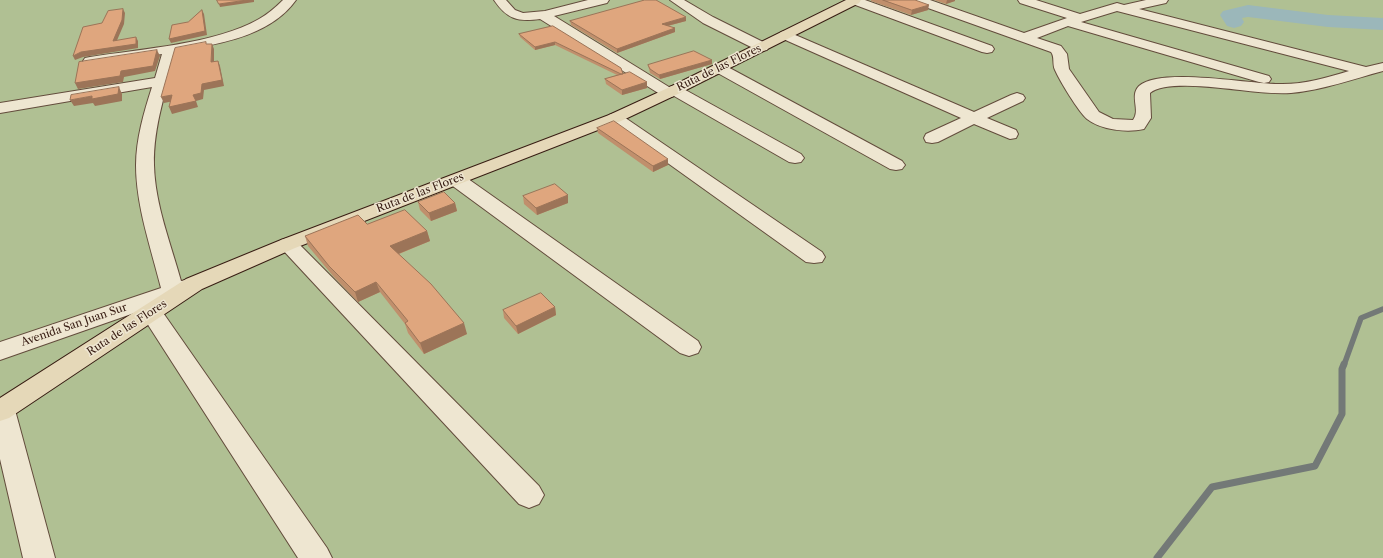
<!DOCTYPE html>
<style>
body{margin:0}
canvas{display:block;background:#e5d8b8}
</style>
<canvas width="1383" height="558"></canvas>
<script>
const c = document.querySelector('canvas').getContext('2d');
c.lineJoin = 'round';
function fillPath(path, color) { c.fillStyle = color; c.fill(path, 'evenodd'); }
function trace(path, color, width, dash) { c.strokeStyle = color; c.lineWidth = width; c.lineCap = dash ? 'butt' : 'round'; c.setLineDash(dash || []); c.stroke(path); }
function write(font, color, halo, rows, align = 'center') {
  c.font = font + ' "Libre Caslon Text",serif'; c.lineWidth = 3; c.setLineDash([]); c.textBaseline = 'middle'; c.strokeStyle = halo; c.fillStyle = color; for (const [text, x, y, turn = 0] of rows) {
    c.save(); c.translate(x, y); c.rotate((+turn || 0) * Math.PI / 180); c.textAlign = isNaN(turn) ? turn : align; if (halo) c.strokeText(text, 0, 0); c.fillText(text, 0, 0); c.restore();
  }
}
fillPath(new Path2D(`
 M0 0H1383V558H0Z`), '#b0c093');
trace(new Path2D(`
 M1344 365 1361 318 1383 309`), '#737977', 5.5);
trace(new Path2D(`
 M1157 558 1212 487 1315 466 1342 414V369L1344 364`), '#737977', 7);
fillPath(new Path2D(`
 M1248 5 1328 15 1383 18V30L1328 27 1248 17 1242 18 1244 22 1241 26 1234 28 1227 26 1220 15 1223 11Z`), '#9bb7ba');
const minor = new Path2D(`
 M283 0H296C270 37 217 44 176 52 167 88 153 126 154 165 155 205 171 244 181 281L186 280 194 282 197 287 194 292 155 306 159 307 327 548 332 558H298L143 317 140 311 0 360V342L161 288C151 248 136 206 136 165 136 139 144 112 152 87L0 113V103L155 78 162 54 90 65 85 64 83 61 85 58 90 57C140 49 216 44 259 19 268 14 276 7 283 0Z
 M494 0H506L515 10 523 13 545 11 588 0H609L607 3 554 16 669 87 675 85 680 87 801 154 804 158 801 162 795 163 789 162 674 96 668 98 663 96 540 19C517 22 507 19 494 0Z
 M670 0H684L713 17 767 44 769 47 767 50 762 51 757 50 703 23Z
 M848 0H865L992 46 994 49 992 52 987 53 982 52 850 3Z
 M912 0H930L1024 33 1067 18 1020 3 1018 0H1036L1080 14 1117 3 1124 5 1146 0H1168L1166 3 1139 9 1366 67 1383 63V71C1353 79 1323 90 1291 93 1274 94 1257 92 1240 90 1220 88 1165 80 1150 93L1151 118 1144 129C1127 133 1101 130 1087 119 1078 111 1060 81 1055 70 1052 64 1055 57 1051 52L914 3ZM1117 11 1349 71C1326 78 1302 85 1278 84 1249 84 1160 67 1139 86 1129 96 1141 110 1133 120L1113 119 1099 112 1069 69 1067 54 1061 46 1037 38 1068 26 1259 82 1264 83 1269 82 1271 79 1269 76 1081 22Z
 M786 31 974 112 1011 95 1017 93 1023 95 1025 98 1023 101 987 118 1016 130 1018 134 1016 138 1010 139 974 124 938 142 932 143 926 142 924 138 926 134 961 118 781 38 779 35 781 32Z
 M719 64 724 65 902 161 905 165 902 169 896 170 890 169 714 71 712 68 714 65Z
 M615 113 621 115 822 252 825 257 822 262 814 263 806 262 609 121 607 118 609 115Z
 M457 174 464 176 698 341 701 347 698 353 689 356 680 353 450 184 448 180 450 176Z
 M288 238 295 240 539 486 544 495 539 504 529 508 519 504 281 248 278 244 281 240Z
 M0 400 11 403 15 410 55 558H23L0 459Z`);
const major = new Path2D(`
 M846 0H861L859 3 680 93 621 121 295 248 202 289 9 418 0 421V398L186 279 281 240 609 115 670 87Z`);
trace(minor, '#634c3c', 2);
trace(major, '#381d13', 2);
fillPath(minor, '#eee6d1');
fillPath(major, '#e5d8b8');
fillPath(new Path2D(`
 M871 0H915L928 10 911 15 871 1Z
 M934 0H955V1L946 4Z
 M570 21H686L668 26 675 28V32L617 53 571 25Z
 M553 26 623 74 647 88 622 95 606 84 605 79 617 75 555 45 535 50 520 37 519 34Z
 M712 60V64L660 79 650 73 648 65Z
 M597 128 668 165 653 172 598 133Z
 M523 196 568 203 537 215 524 204Z
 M418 202 455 203 457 211 431 221 420 210Z
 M367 224 427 231 430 241 399 254 467 334 424 354 408 333 405 324 380 292 358 302 333 276 308 246 305 236Z
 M555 307 556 315 518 334 504 318 503 310Z`), '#c08f6c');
fillPath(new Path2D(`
 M247 0H254V2L220 7 219 4Z
 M947 0H955V1L946 4Z
 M929 5 928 10 911 15 912 10Z
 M123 9 125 13 124 24 115 45 113 41Z
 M202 10 204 14 207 35 171 43 169 39Z
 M686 17V21L663 27 662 24Z
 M675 28V32L617 53V49Z
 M136 37 138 41V48L83 57 75 60 73 56 81 52Z
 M555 42V45L535 50V47Z
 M212 44 214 49V67L211 62Z
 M157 50 160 56 155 71 124 77 123 82 78 89 75 83Z
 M712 60V64L660 79 659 75Z
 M218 61 220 66 224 86 204 90 203 99 196 101 198 107 172 114 169 107 202 84Z
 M647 82V88L622 95V90Z
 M119 87 122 94V101L95 106 93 103 74 106 70 100 92 96Z
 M172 95 174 101 164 103 161 97Z
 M668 159V165L653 172V166Z
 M568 195V203L537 215 536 208Z
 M455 203 457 211 431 221 429 213Z
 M427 231 430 241 393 256 390 246Z
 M376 282 380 292 358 302 355 292Z
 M555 307 556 315 518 334 516 326Z
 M464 323 467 334 424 354 420 343Z`), '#9c7458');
const building = new Path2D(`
 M217 0H247L219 4Z
 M645 0H656L686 17 662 24 675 28 617 49 570 21Z
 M883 0H915L929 5 912 10Z
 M123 9 122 20 113 41 136 37V44L81 52 73 56 83 27 102 23 108 11Z
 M202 10 205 31 169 39 172 25 188 22Z
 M553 26 621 68 623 74H621L555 42 535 47 519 34Z
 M206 42V44H212L211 62 218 61 222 80 202 84 201 93 193 95 196 101 169 107 172 95 161 97 175 48Z
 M157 50 153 66 121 71 120 76 75 83 79 62Z
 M694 51 712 60 659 75 650 69 648 65Z
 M630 72 647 82 622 90 605 79Z
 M119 87 118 94 92 99V96L70 100 71 95Z
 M614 121 668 159 653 166 597 128Z
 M555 184 568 195 536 208 523 196Z
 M444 192 455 203 429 213 418 202Z
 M405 210 427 231 390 246 431 284 464 323 420 343 405 323 408 321 376 282 355 292 329 266 305 236 358 215 367 224Z
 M541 293 555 307 516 326 503 310Z`);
fillPath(building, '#dfa67e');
trace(building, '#9c7458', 1);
write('11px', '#381d13', '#eee6d1', [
 ["Ruta de las Flores",719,68,-26],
 ["Ruta de las Flores",420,193,-21],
 ["Avenida San Juan Sur",74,325,-19],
 ["Ruta de las Flores",127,328,-33]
]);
</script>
